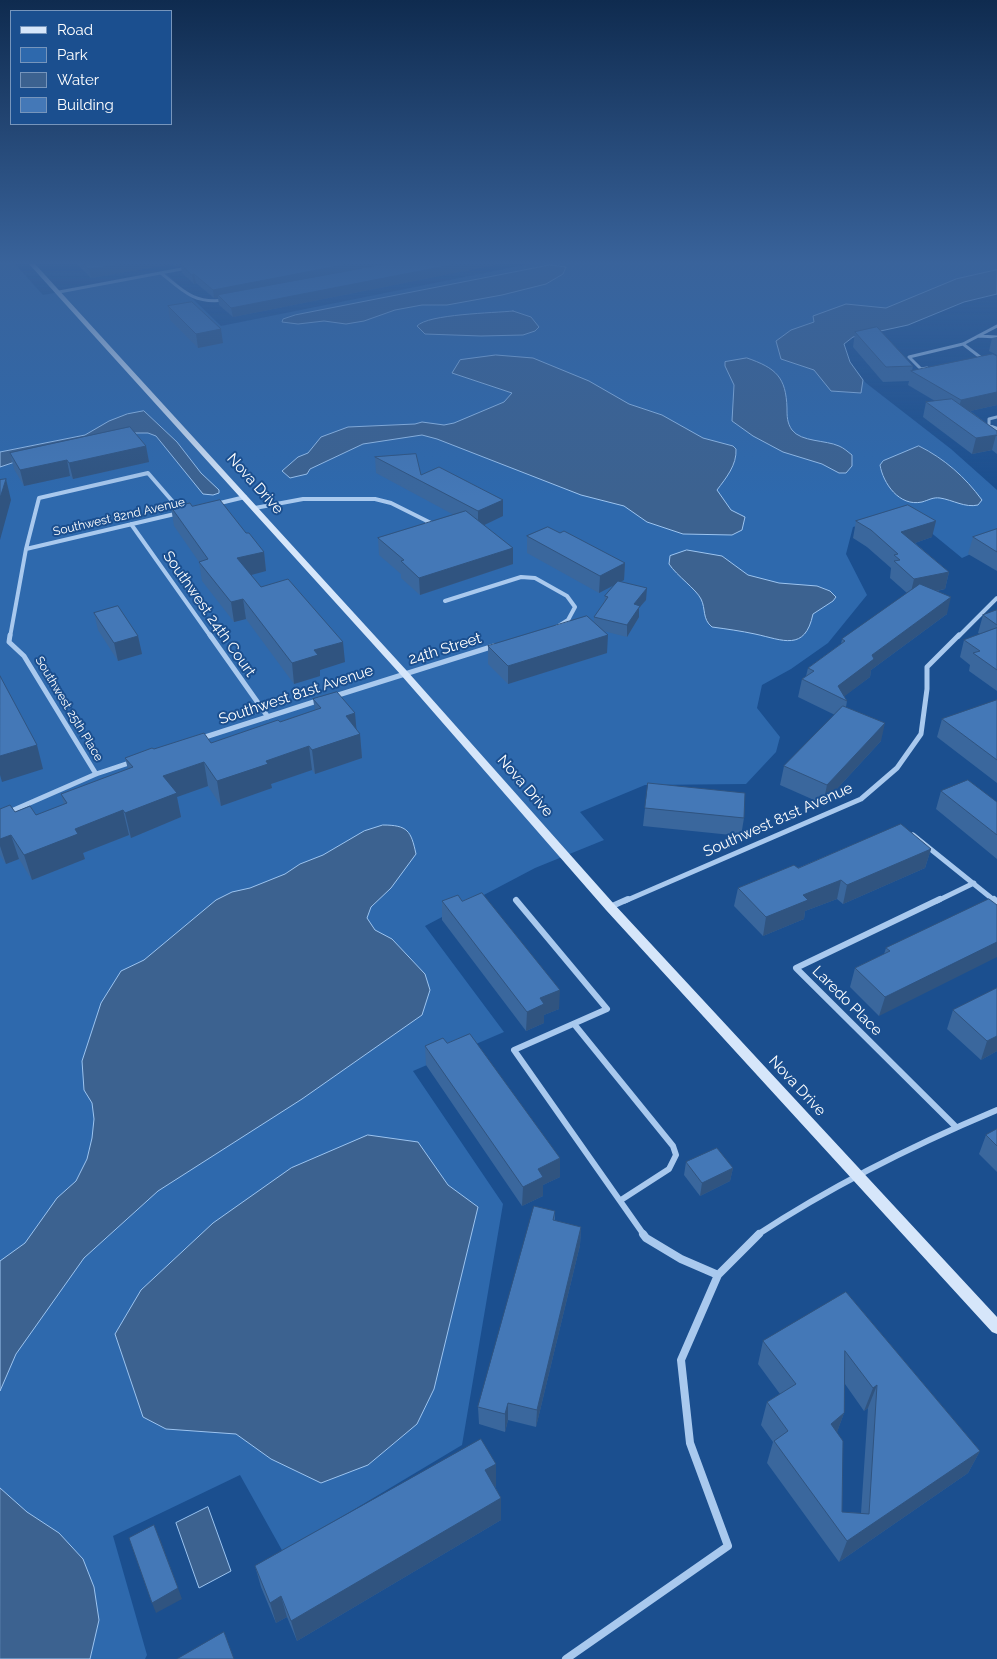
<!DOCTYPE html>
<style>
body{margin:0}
#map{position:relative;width:997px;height:1659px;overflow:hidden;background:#1b4f8f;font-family:Raleway,sans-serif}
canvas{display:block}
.legend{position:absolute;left:10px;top:10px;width:162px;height:115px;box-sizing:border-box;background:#1b4f8f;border:1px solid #7695bc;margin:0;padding:6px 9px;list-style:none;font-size:15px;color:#fff}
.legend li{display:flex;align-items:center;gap:10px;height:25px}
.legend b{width:25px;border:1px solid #7695bc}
</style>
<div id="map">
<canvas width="997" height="1659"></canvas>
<ul class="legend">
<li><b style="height:6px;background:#d6e6fa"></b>Road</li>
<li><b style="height:14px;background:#2e69ad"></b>Park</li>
<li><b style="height:14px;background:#3c6290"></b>Water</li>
<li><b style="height:14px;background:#4478b7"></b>Building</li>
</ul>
</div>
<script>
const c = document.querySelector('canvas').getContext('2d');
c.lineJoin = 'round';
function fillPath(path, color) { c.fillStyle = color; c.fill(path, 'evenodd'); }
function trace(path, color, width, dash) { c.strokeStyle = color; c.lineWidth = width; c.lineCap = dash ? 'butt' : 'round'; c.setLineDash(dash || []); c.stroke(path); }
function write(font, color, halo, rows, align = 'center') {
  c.font = font + ' Raleway,sans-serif'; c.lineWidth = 4; c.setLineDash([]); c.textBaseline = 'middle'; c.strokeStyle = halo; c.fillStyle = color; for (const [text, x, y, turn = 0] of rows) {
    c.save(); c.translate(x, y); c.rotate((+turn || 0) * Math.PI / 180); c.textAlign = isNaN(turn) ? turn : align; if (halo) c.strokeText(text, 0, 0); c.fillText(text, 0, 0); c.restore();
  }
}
fillPath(new Path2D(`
 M0 264H15L43 295 166 273 221 326 529 264H997V283L813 343 834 350 866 383 951 449 997 490V542L962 558 907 513 853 527 846 554 867 595 828 643 791 669 762 685 757 708 780 737 776 752 746 784 645 785 580 812 604 840 535 868 425 926 504 1032 413 1071 503 1204 462 1445 283 1552 240 1475 113 1536 147 1655 145 1659H0Z`), '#2e69ad');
const water = new Path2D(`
 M550 265 566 267 563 274 546 284 502 295 447 305H422L395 310 364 321 346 324 324 321 298 324 282 322 283 319 295 315Z
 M997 270V294L964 302 908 325 853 337 844 344 850 362 863 380 861 393 831 391 814 370 781 359 776 341 791 330 814 322 813 316 846 304 886 308 956 279Z
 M513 311 531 317 539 327 535 331 523 335 481 336 425 334 417 326C428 314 494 313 513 311Z
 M496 355 533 358 589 381 629 404 662 415 703 438 733 446 736 449C737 465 726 478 717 490L731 510 745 517 742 530 732 535 683 534 647 522 624 506 581 495 437 439 422 435 363 444 310 469 307 474 290 478 282 471 298 457 308 453 321 437 348 427 415 424 422 422 444 425 454 423 504 402 512 393 452 373 460 360Z
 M747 358C776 368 786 377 787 408 787 416 787 423 792 430 801 442 826 440 839 446 844 448 848 452 852 455V466L846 473H839L822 464 783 452 753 436 732 421 734 385 725 366V362Z
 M144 411 177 442 201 473 219 490V493L213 495 203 494 156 436 148 433H136L27 458 0 467V452L85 435 109 421 127 414Z
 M919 446C945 459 965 477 982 500L978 505C965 508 953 500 940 498 933 497 929 500 922 502 899 507 883 483 880 465L883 461Z
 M687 550 722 556 748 575 779 583 817 586 830 591 836 597 833 601 813 614C805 652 783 640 755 634 741 631 727 629 712 627 702 619 706 609 701 599 696 589 677 576 669 564L670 556Z
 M383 825C408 825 411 831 416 854L391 888 371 907 367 918 375 930 392 939 425 974 430 990 422 1015 302 1099 158 1191 84 1258 16 1354 0 1391V1261L25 1243 57 1198 76 1181 87 1159 92 1138 94 1119 92 1103 84 1090 82 1061 101 1003 121 971 144 960 216 900 232 892 250 888 285 874 300 864 323 855 364 831Z
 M368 1135 418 1142 448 1185 478 1207 434 1389 417 1424 368 1465 321 1483 271 1459 236 1434 166 1429 143 1417 115 1334 141 1290 213 1223 291 1168Z
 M0 1488 27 1512 59 1533 83 1559 94 1587 99 1620 90 1659H0Z
 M208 1507 231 1571 199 1588 176 1523Z`);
fillPath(water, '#3c6290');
trace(water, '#9cc4f0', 1);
trace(new Path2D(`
 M161 273C183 291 194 304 224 300
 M59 292 187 268
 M978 336 997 337
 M963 344 984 360
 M927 368 921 369 909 357 963 344 997 326
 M996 429 989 426V419L997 417`), '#a9c9ee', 3);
trace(new Path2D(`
 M992 427 997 429
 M216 504 245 497
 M255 508 303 499H375L391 503 431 523 427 524
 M131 524 211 637
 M26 549 179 513
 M445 601 521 577 535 578 567 596 575 607 568 620 557 627
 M10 637 26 549 39 498 148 473 180 510
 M958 637 997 598`), '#a9c9ee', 4);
trace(new Path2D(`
 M10 635 9 642 24 656 96 774
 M210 635 268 717
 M335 696 494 646
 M202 738 320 700
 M0 816 96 774 132 762
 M913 835 995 901
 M625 901 861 799 897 768 921 734 927 689V667L959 635
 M937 901 974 883`), '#a9c9ee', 5);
trace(new Path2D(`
 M940 899 796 968 956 1127
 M994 899 997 902
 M516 900 607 1009 514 1050 644 1235
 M610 907 628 899
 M574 1024 673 1146 676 1155 669 1169 621 1200
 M757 1235C830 1187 916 1144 997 1110`), '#a9c9ee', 6);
trace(new Path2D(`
 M643 1234 646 1238 681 1259 718 1275
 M566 1659 728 1546 690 1443 681 1360 718 1275 759 1234`), '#a9c9ee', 8);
fillPath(new Path2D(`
 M29 264H35L407 671 614 904 997 1317V1334L992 1332 606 910 401 675Z`), '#d6e6fa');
fillPath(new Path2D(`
 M77 264H500L233 317 219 305 218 298H214L196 283 194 284 182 273 181 266 176 267 173 264 91 278Z
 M168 306 223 343 198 348 170 320Z
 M855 332 913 366 912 371 997 356V405L970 411 997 431V454L992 450 972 454 923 417 926 402 935 401 908 385 909 381 883 382 853 347Z
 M997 337V355L989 351 992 338Z
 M146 446 149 462 73 479 70 476 24 486 14 469 10 453Z
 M375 457 421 475 503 500V516L484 525 513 564 420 595 401 578V574L379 555 378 538 454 515 376 473Z
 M192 506 246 533 264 552 266 571 251 575 261 587 345 662 320 670V676L294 684 246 619 234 622 202 581 199 562 174 526 171 507Z
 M856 521 932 537 915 543 949 572 945 589 937 591 947 614 871 670 870 677 844 696 847 701 846 707 881 741 823 804 780 785 784 766 835 715 798 697 802 679 806 676 808 668 841 644 842 639 907 593 890 578 891 568 867 547 853 538Z
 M997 529V571L968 554 973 537Z
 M560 533 625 563 624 580 621 582 646 600 639 608V617L627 637 603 631 607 653 508 684 488 664V646L594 623V617L604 602 605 596 614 585 599 593 527 553V536Z
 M997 610V691L969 671 970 665 960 657 964 640 980 634 978 633 983 615Z
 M94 613 138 636 142 654 118 661 98 630Z
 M313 699 357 730 360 734 362 758 315 774 312 770 271 784 272 788 221 806 208 786 177 797 181 817 131 838 129 835 83 853 85 859 32 880 19 859 6 864 0 855V809L15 812 36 815 64 805 61 794 128 769 125 758 154 749 211 743 315 710Z
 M997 700V783L937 737 942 719Z
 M941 791 997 802V859L936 809Z
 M645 808 744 818 741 836 643 826Z
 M931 849 925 868 843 904 837 899 805 911 804 919 763 936 734 906 738 888 798 868Z
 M989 899 879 1016 850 987 855 968 884 954 886 948Z
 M442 901 559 1009 544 1015V1023L526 1031 442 920Z
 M997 988V1051L981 1060 947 1029 953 1010Z
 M447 1043 560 1158V1177L543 1185V1196L522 1206 426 1065 425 1046Z
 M997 1129V1172L979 1154 986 1135Z
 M686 1162 733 1168 730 1181 700 1196 684 1175Z
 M555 1211V1221L581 1227 580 1245 536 1427 508 1420 505 1432 479 1424 478 1407Z
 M846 1292 980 1451 968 1473 839 1562 767 1463 773 1442 761 1425 767 1402 780 1394 758 1364 763 1341ZM845 1384 864 1411 868 1408 861 1513 842 1512 837 1432 844 1413Z
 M496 1486 495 1487 501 1498V1520L297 1641 287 1617 276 1623 261 1587 255 1566Z`), '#3a679d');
fillPath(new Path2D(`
 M123 264H173L91 278 89 269Z
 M176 264H198H181V266L176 267Z
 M348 264H394L218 295V298H214L213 290Z
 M456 264H500L233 317 231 308Z
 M194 274 196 283 194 284 192 275Z
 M221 329 223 343 198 348 196 334Z
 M997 392V405L957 414 961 400Z
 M996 435 992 450 972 454 976 438Z
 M146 446 149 462 73 479 69 463Z
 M67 460 70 476 24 486 20 470Z
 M6 479 11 500 0 540V498Z
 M503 500V516L478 528V511Z
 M936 521 932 537 898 549 901 532Z
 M513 548V564L420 595 419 578Z
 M264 552 266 571 240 578 237 558Z
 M625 563 624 580 599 593 600 576Z
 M949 572 945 589 910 596 914 579Z
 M647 588 646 600 639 608V617L627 637V625L634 604Z
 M951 597 947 614 871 670 870 677 841 699 838 686 872 655Z
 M243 599 246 619 234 622 231 602Z
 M608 635 607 653 508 684V666Z
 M138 636 142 654 118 661 114 643Z
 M343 642 345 662 320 670V676L294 684 292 663 314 650Z
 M355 713 357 735 360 734 362 758 315 774 312 750 346 716Z
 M885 723 881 741 823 804 827 785Z
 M37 745 43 769 2 782 0 775V756Z
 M309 746 312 770 271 784 272 788 221 806 217 781 266 761Z
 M204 762 208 786 177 797 181 817 131 838 125 813 163 776Z
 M123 810 129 835 83 853 85 859 32 880 24 855 75 829Z
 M11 835 19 859 6 864 0 846V839Z
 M931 849 925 868 843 904 847 885Z
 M841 880 837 899 805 911 804 919 763 936 766 917 803 895Z
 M997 942V957L879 1016 885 997Z
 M560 990 559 1009 544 1015V1023L526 1031 527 1012 540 998Z
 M997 1036V1051L981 1060 987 1041Z
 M560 1158V1177L543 1185V1196L522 1206 523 1187 538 1169Z
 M733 1168 730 1181 700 1196 702 1183Z
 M581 1227 580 1245 536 1427 537 1410Z
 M877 1385 868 1408 864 1411 873 1388Z
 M508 1403V1420L505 1432V1414Z
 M844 1413 836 1435 831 1424Z
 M980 1451 968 1473 839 1562 847 1541Z
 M496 1464V1486L486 1492 485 1470Z
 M501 1498V1520L297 1641 291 1621Z
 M159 1536 182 1599 156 1613 152 1603Z
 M281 1596 287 1617 276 1623 270 1603Z`), '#305480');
const building = new Path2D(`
 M84 264H123L89 269Z
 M181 264H348L213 290 194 274 192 275Z
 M385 264H456L231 308 218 295Z
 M192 302 221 329 196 334 168 306Z
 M877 327 913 366 886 367 855 332Z
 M993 354 997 356V392L961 400 911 371Z
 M952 399 997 431V436L996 435 976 438 926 402Z
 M130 427 146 446 69 463 67 460 20 470 10 453Z
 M416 454 421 475 439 467 503 500 478 511 375 457Z
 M6 479 0 498V480Z
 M220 500 246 533H249L264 552 237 558 261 587 288 579 343 642 314 650 318 655 292 663 243 599 231 602 199 562 208 559 171 507 190 503 192 506Z
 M908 505 936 521 901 532 949 572 914 579 894 561 900 560 894 555 898 554 871 530 856 521Z
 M466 511 513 548 419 578 401 561 404 560 378 538Z
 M548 527 560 533 564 531 625 563 600 576 527 536Z
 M997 529V552L973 537Z
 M618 581 647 588 634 604 640 606 627 625 594 617 608 597 605 596Z
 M920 584 951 597 872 655 874 659 838 686 847 701 802 679 814 671 808 668 845 641 842 639Z
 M118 606 138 636 114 643 94 613Z
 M997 610V625L983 615Z
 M587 616 608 635 508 666 488 646Z
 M997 628V670L973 653 980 651 964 640Z
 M0 676 37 745 0 756Z
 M337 692 355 713 346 716 360 734 312 750 309 746 266 761 268 764 217 781 204 762 163 776 177 793 125 813 123 810 75 829 78 834 24 855 11 835 0 839V809L10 805 15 812 30 806 36 815 67 803 61 794 133 767 125 758 152 748 154 749 204 733 211 743 278 720 280 722 321 708 313 699Z
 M997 700V760L942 719Z
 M843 706 885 723 827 785 784 766Z
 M968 780 997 802V835L941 791Z
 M648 783 745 793 744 818 645 808Z
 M901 824 931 849 847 885 841 880 803 895 808 900 766 917 738 888 794 865 798 868Z
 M482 893 560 990 540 998 544 1004 527 1012 442 901 458 895 462 901Z
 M989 899 997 905V942L885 997 855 968 890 951 886 948Z
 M997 988V1036L987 1041 953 1010Z
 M470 1034 560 1158 538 1169 543 1177 523 1187 425 1046 443 1038 447 1043Z
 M997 1129V1146L986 1135Z
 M717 1148 733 1168 702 1183 686 1162Z
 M534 1206 555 1211 553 1220 581 1227 537 1410 508 1403 505 1414 478 1407Z
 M846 1292 980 1451 847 1541 774 1441 788 1431 767 1402 796 1384 763 1341ZM845 1351 873 1388 877 1385 869 1514 842 1512 843 1441 831 1424 844 1413Z
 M481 1439 496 1464 485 1470 501 1498 291 1621 281 1596 270 1603 255 1566Z
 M154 1525 178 1588 152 1603 129 1538Z
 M224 1632 234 1659H177Z`);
fillPath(building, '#4478b7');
trace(building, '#305480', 1);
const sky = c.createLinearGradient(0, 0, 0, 496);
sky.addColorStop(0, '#0f2b4f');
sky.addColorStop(0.53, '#39639b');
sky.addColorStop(1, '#39639b00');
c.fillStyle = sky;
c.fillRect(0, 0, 997, 496);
write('12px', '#fff', '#1b4f8f', [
 ["Southwest 82nd Avenue",119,517,-13],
 ["Southwest 25th Place",69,709,59]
]);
write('15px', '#fff', '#1b4f8f', [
 ["Nova Drive",255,484,48],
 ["Southwest 24th Court",209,614,55],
 ["24th Street",445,649,-17],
 ["Southwest 81st Avenue",296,695,-18],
 ["Nova Drive",525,786,49],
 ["Southwest 81st Avenue",778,820,-24],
 ["Laredo Place",847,1001,45],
 ["Nova Drive",797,1086,47]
]);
</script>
